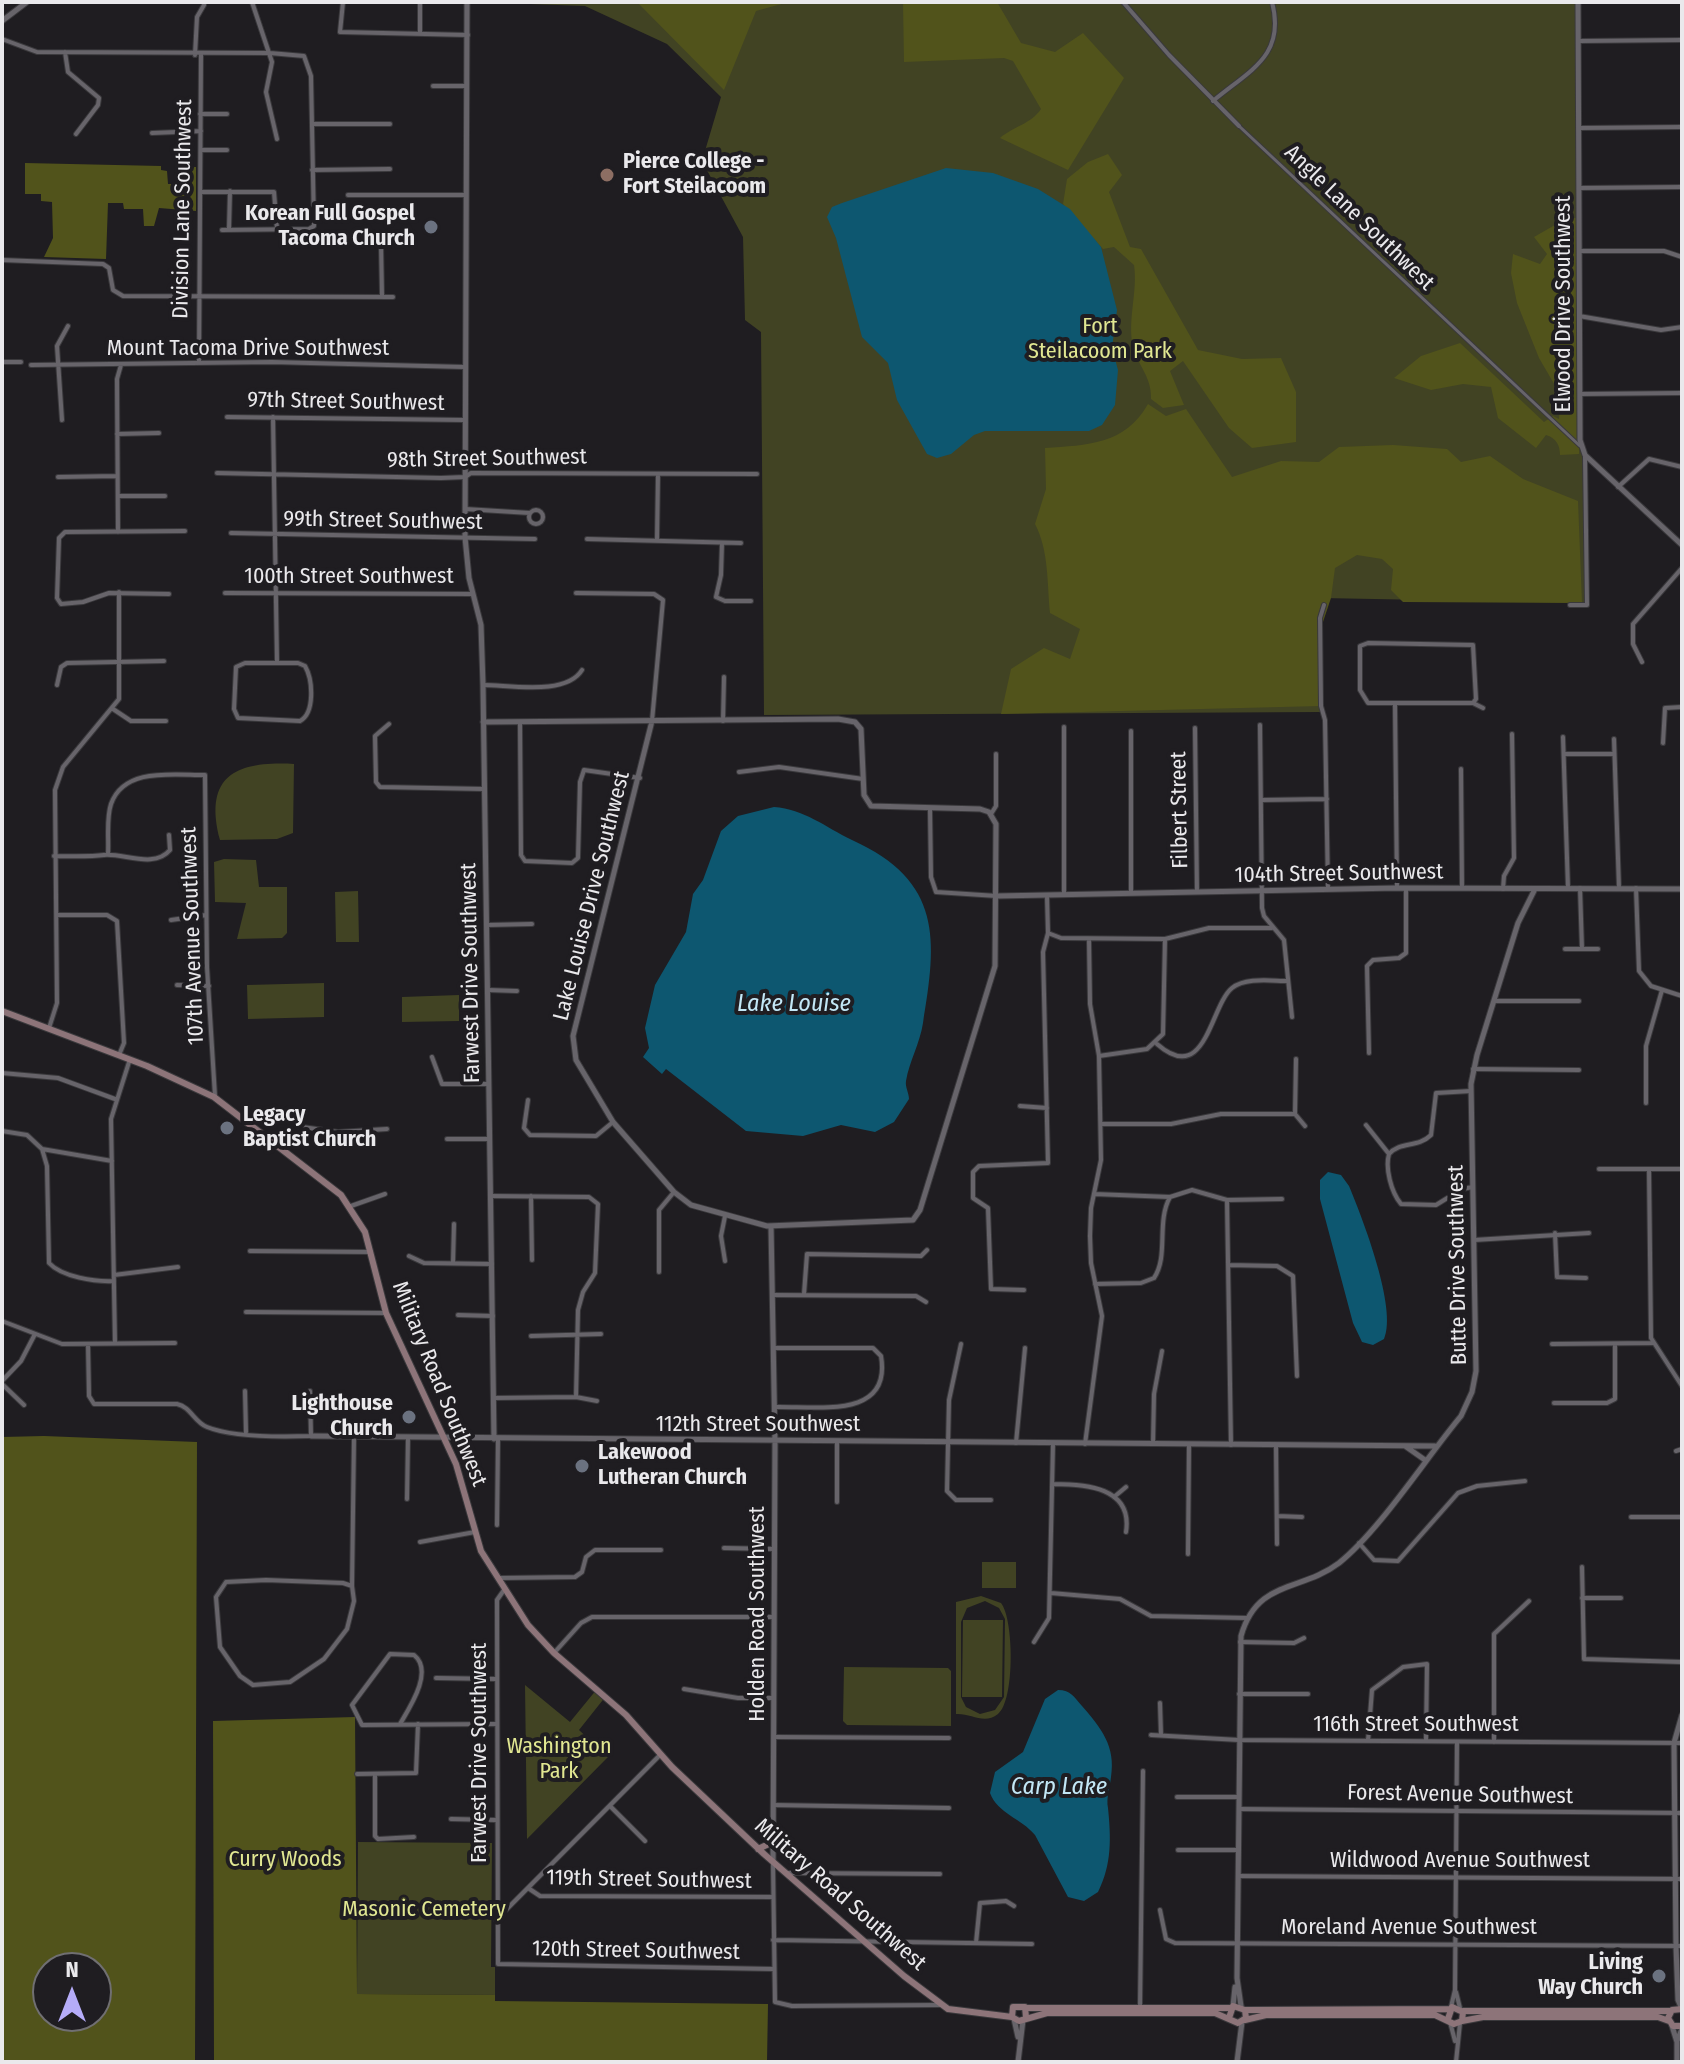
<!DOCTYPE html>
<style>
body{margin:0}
#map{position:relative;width:1684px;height:2064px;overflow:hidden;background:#1f1d21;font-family:"Fira Sans Condensed",sans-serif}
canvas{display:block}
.frame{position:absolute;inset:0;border:4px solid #eae9ec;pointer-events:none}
.north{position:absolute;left:32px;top:1952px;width:80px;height:80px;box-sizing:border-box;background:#1f1d21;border:2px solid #706f72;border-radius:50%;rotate:0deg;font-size:22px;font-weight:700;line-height:32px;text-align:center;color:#eae9ec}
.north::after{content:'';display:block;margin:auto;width:28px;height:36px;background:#b5acf8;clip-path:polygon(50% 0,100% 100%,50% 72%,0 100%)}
</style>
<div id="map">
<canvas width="1684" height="2064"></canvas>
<div class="frame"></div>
<div class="north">N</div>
</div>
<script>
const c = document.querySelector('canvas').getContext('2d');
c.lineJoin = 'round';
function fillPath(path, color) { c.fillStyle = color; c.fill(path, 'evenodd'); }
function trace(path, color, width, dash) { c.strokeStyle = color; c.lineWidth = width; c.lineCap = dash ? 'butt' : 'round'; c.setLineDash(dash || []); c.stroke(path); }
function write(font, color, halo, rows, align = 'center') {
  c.font = font + ' "Fira Sans Condensed",sans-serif'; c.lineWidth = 8; c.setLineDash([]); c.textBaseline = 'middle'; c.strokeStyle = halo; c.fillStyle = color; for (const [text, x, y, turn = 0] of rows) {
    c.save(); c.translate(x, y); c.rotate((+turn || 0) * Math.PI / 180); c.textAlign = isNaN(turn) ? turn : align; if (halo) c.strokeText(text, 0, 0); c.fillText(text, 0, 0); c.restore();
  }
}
fillPath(new Path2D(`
 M474 2H1577L1585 603 1321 598V712L764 715 761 332 745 320 743 237 702 161 721 97 667 44 585 6Z
 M294 764 293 833 277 839 220 840C203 775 237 761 294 764Z
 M224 859 256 860 259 887H287V933L282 938 237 939 246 903 215 902 214 862Z
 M358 891 359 942H336L335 892Z
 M324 983V1017L248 1019 247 985Z
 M459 995V1021L402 1022V997Z
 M982 1562H1016V1588H982Z
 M981 1596 1001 1603C1014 1619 1015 1701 998 1714 984 1725 971 1713 956 1714V1602ZM985 1601 999 1608 1005 1619 1004 1697 995 1710 980 1714 966 1707 961 1697V1622L967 1608Z
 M963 1620H1003L1002 1697H962Z
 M844 1667 948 1668 951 1671V1726L847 1725 843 1721Z
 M525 1685 570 1722 597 1689 606 1696 579 1730 608 1757 527 1839Z
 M358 1842 492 1843 491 1967H495V1995L357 1994Z`), '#414323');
fillPath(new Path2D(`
 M637 2H831L785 3 756 11 724 90Z
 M903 2H997L1021 43 1055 52 1083 33 1124 78 1068 170 1000 138C1014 126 1031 124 1041 109L1013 61 1004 58 904 62Z
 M1108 154 1122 175 1109 192 1130 247 1141 249 1198 350 1242 359 1281 358 1296 392V442L1252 448 1229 428 1183 361 1170 371 1184 405 1163 408 1151 399C1152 377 1138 366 1133 347 1127 320 1138 292 1134 265L1114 247 1103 249 1063 204 1067 179 1088 162Z
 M25 163 161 166V170L167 171 168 184H175V166L196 167V211L159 208 154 226H144L143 209H124L123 203H108L106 259 44 257 53 238 52 202 41 201V194H25Z
 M1567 218H1577L1579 454 1560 455C1560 445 1556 438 1546 435L1536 448 1498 418 1491 387 1463 384 1431 390 1394 378 1421 356 1460 343 1544 422 1553 416 1559 419 1560 394 1539 358 1517 303 1511 273 1513 254 1540 264 1547 254 1534 237Z
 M1148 404 1166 416 1186 409 1232 477 1281 461 1319 462 1339 447 1393 445 1447 449 1461 462 1490 456 1523 479 1578 501 1582 603 1403 602 1391 590 1393 569 1382 559 1357 555 1335 568 1331 598 1321 628V706L1001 714 1011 669 1044 648 1070 659 1080 629 1050 613C1047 583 1049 551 1035 524L1046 489 1045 448C1087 445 1125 445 1148 404Z
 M44 1436 197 1442 195 2062H2V1437ZM96 1968V2016H48V1968Z
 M355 1717 357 1994 495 1995V2001L768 2004 767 2062H214L213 1721Z`), '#51531b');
fillPath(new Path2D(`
 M946 168 993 173 1038 189 1070 209 1101 247 1117 310 1112 348 1118 370 1115 405 1102 425 1089 431H985L974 435 951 454 937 458 927 454 897 400 888 363 862 337 836 238 827 217 832 207 842 203Z
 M774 807C804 809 825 827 852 840 943 881 937 940 923 1023 920 1043 909 1062 906 1081 905 1087 909 1093 909 1099L894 1122 875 1132 841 1125 803 1136 746 1131 666 1069 662 1074 643 1057 649 1048 645 1028 655 985 686 932 693 894 703 880 721 831 738 816Z
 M1328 1172 1341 1175 1349 1186C1362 1217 1398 1309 1384 1339L1373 1345 1362 1342 1353 1323 1320 1199V1180Z
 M1058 1690C1071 1690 1074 1697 1082 1706 1101 1728 1116 1746 1111 1777 1110 1787 1106 1798 1108 1808 1111 1838 1112 1864 1098 1892L1084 1901 1068 1897 1035 1835C1021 1818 998 1814 990 1793L995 1772 1023 1752 1045 1699Z`), '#0d5770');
const pedestrian = new Path2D(`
 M1239 126 1580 446`);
const minor = new Path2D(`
 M252 2 272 62 266 92 277 139
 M343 2 340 32 468 35
 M1123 2 1169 55 1239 126
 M420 34V2
 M2 39 37 52 270 53 304 56 311 76 314 226 309 229 222 230
 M1579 41 1682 40
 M65 52 68 72 99 98 98 105 76 134
 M195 55 197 17 204 5
 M433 86H467
 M1213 101C1250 70 1286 56 1272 2
 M200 114H227
 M312 124H390
 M1579 128 1682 127
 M152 133 201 131
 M201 150H227
 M312 170 390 169
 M1579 188 1682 187
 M201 192H274L277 229
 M348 195H466
 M229 229 230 191
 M381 242 382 296
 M1580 251H1664L1682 257
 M2 260 103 264 109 268 113 290 123 296 393 297
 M1579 316 1661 330 1682 327
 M2 362H21
 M199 363 201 55
 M31 365 272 362 464 367
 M1580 394 1682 393
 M227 417 464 420
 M273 417 277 662
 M62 420 57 346 68 326
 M117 434 159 433
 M217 473 441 478 465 477 471 473 757 474
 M58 477 117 476
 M1618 487 1649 459 1682 467
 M118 496H165
 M465 509 530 513
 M529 517a7 7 0 1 1 14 0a7 7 0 1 1-14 0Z
 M118 532 117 379 121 365
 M231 533 535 539
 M587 539 741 543
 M657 540 658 474
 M722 543 721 575 716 597 725 601H751
 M225 593 473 594
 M576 593 654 594 663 600 652 721
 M169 594 109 593 83 602 61 604 57 598 59 538 65 532 185 531
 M1324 605 1320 618 1321 706 1325 720 1328 889
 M1570 605H1587L1585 457
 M1642 662 1633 644V624L1682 568
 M245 663H298L305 666C313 680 315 713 300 721L238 718 234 709 236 667Z
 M57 685 61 667 67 663 164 661
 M483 685C510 685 566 696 582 670
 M1473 703 1476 699 1473 645 1368 643 1360 646V690L1368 703H1473L1483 708
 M1395 704 1397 888
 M113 709 131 721H166
 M723 721 724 677
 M520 722 521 855 525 861 572 863 578 858 580 782 584 770 640 778
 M389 724 375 736 376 782 380 787 484 789
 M1260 725 1262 908 1264 916 1284 940 1292 1017
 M1064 727V895
 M1195 728 1197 892
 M1563 737 1568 888
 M1614 739 1619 888
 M1663 743 1665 708 1682 707
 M1565 754H1614
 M1461 769 1462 888
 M739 772 779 767 863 779
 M1262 800 1327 799
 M930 809 931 877 936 892 997 896
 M991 814 996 806V754
 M108 854C109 839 106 819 111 804 124 767 173 775 205 775L207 967 215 1096
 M54 856C71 856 88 857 104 855 124 853 154 869 170 850L169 835
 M1580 888 1582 949
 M1636 888 1639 971 1651 986 1682 996
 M1503 889 1504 876 1514 858 1512 734
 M1131 893V731
 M57 915H107L117 921 124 1043 119 1055
 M171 920 206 915
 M487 925 532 924
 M1048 933 1061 938 1165 939 1209 928H1272
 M1565 949H1598
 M177 985 209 986
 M488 990 517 991
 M1494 1001H1579
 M49 1028 57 1003 55 790 63 767 119 699V592
 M1157 1044C1206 1087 1210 1006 1232 988 1246 977 1271 981 1288 981
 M1369 1053 1367 966 1373 960 1399 958 1406 953V888
 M1099 1056 1147 1049 1163 1034 1165 939
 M432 1057 442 1084H488
 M1473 1069 1579 1070
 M2 1073 58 1078 115 1099
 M528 1100 524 1128 530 1135 596 1136 613 1122
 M1646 1103V1046L1662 990
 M1020 1106 1047 1108
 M1295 1114 1296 1059
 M1102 1124H1171L1221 1114H1295L1305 1126
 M1366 1125 1389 1154
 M2 1131 27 1135 42 1149 112 1161
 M447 1139H489
 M277 1142 295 1126 338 1132 387 1129
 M42 1149 47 1166 49 1263C62 1277 95 1282 114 1281
 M1389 1154C1385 1168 1391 1192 1401 1204L1436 1205 1462 1189 1473 1187
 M1389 1154C1400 1141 1418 1148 1431 1135L1436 1093 1471 1091
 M1599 1169H1682
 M1649 1169 1651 1338 1682 1386
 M1094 1194 1170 1197 1192 1190 1227 1200 1282 1199
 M490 1196 589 1197 598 1204 595 1273 583 1292 578 1310 576 1397
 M531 1196 532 1260
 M1227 1200 1231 1445
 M351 1206 385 1194
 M1555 1233 1557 1277 1586 1278
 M1474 1240 1589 1233
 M250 1251 371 1252
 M409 1256 424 1263 492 1264
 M725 1261 721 1236 725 1216
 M453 1263 454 1224
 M1228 1265 1277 1266 1293 1276 1297 1376
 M659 1272V1210L674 1192
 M114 1275 178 1267
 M1095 1284 1141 1283 1154 1278C1169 1256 1156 1222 1170 1197
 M1024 1290 991 1289 988 1208 973 1198V1172L979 1166 1048 1163 1043 952 1048 933 1047 896
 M804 1294 807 1254 921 1256 927 1250
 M772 1295 916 1296 926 1302
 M246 1312 386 1313
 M458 1315 493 1316
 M2 1321 62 1344 175 1343
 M531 1336 601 1334
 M115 1343 111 1119 130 1059
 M88 1344 89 1396 94 1404H177C191 1407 194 1422 207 1427 234 1438 282 1437 311 1436L310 1391
 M961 1344 949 1400 947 1491 956 1500H991
 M1552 1344 1653 1343
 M773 1348H873L881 1356C892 1420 817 1406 775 1407
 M2 1381 21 1361 35 1334
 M2 1384 24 1405
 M245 1391 246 1432
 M494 1398 576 1397 597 1401
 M1554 1403H1607L1615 1399V1344
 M1016 1443 1025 1348
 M1085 1444 1102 1316 1091 1263 1090 1236 1091 1208 1101 1160 1099 1056 1090 1004 1089 939
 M1153 1444 1154 1394 1162 1351
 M1276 1445 1277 1544
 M1676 1451 1682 1449
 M1053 1484C1085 1484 1133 1487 1126 1532
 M1114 1497 1126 1487
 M407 1499 408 1438
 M837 1502V1442
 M1277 1516 1302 1517
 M1631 1517H1682
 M497 1525 498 1439
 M420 1542 475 1532
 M1359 1543 1374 1560 1398 1561 1458 1493 1477 1486 1525 1481
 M724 1548 775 1549
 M1188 1554 1189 1445
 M1582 1567 1584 1659 1682 1662
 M500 1578 575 1577 582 1572 586 1557 595 1550H661
 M266 1580 343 1583 352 1586 354 1601 347 1629 324 1659 290 1682 253 1685 240 1676 220 1647 216 1597 226 1582Z
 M352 1586 354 1437
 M504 1590 497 1600 498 1964 773 1969
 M1051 1593 1120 1599 1151 1616 1247 1618
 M1582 1598H1621
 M1034 1642 1049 1618 1053 1444
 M1240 1642 1294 1643 1304 1638
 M554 1653 581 1623 592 1617H774
 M436 1678 496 1679
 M684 1689 738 1698H774
 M1239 1694H1308
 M1160 1703 1161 1735
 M400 1724C410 1707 434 1671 414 1655L390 1654 352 1705 362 1725 495 1724
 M1151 1735 1239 1740 1682 1743
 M774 1737 949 1738
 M1368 1741 1372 1690 1403 1667 1427 1664 1426 1741
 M1494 1742V1634L1529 1601
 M357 1774 416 1773 418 1724
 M375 1774V1836L378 1839 414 1837
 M1177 1797H1239
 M773 1805 949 1808
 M610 1806 645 1841
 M1239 1809 1682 1813
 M451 1819 495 1820
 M1178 1850H1238
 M773 1863 775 2002 792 2006 940 2005
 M787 1873 940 1874
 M1238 1876 1682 1879
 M528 1888 540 1896 773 1897
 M1160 1910 1166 1939 1175 1943 1682 1946
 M496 1920 661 1754
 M773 1940 1032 1944
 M976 1943 980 1903 1006 1901 1014 1906
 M1456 1992 1460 2008
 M1451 2007 1455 1990 1457 1742
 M1140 2008 1143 1771
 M1450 2022 1455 2041
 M1456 2062 1460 2023`);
const tertiary = new Path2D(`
 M467 2 465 537 469 578 481 625 483 685 494 1439
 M1578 2 1580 440 1585 455 1682 545
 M2 21 27 2
 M483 722 838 719 855 722 861 729 864 795 871 806 980 809 989 812 996 824 995 966 920 1210 913 1220 767 1226 691 1205 674 1192 613 1122 576 1060 573 1036 652 721
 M997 896 1397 888 1682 889
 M771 1226 775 1442 773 1861
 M311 1436 1435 1446
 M1405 1446 1425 1460
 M1233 2006 1235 1987
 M1241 2006 1237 1978 1241 1636C1257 1579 1301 1592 1339 1563 1380 1530 1426 1458 1461 1416L1472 1392 1476 1371 1471 1084 1477 1055 1518 923 1535 889
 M1682 2009 1678 2000 1676 1946 1674 1743 1682 1715
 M1014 2019 1018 2037
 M1672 2026 1677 2042V2062
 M1677 2041 1682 2029
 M1018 2062 1023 2020
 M1237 2062 1242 2022`);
const secondary = new Path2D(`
 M2 1011 147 1066 214 1097 341 1195 365 1232 386 1313 456 1464 481 1551 528 1625 554 1653 626 1715 672 1767 764 1854 904 1976 948 2009 1012 2017
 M758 1849 773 1842
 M1026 2008H1231
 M1682 2009 1672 2010 1668 2018 1673 2026H1682
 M1246 2010 1450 2009
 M1463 2011H1671
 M1026 2017 1025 2007H1013L1012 2017 1019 2021 1047 2013H1215L1238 2023 1246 2018 1245 2010 1233 2006 1229 2018
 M1245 2020 1266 2015H1435L1454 2024 1462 2021 1463 2012 1452 2007 1448 2019
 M1462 2021 1483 2017H1658L1669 2021`);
trace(pedestrian, '#3a393c', 5);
trace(minor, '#3a393c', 6);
trace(tertiary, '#3a393c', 7);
trace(secondary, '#3a393c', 8);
trace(pedestrian, '#67646a', 3);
trace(minor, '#67646a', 4);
trace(tertiary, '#67646a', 5);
trace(secondary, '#8d7479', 6);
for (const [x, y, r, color] of [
 [607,175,8,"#8d6e63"],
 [431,227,8,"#6b7280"],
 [227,1128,8,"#6b7280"],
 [409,1417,8,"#6b7280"],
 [582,1466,8,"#6b7280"],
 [1659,1976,8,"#6b7280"]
]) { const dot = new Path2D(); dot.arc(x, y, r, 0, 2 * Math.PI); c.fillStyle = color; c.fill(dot); trace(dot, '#1f1d21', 3); }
write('bold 22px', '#eae9ec', '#1f1d21', [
 ["Pierce College -",623,162],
 ["Fort Steilacoom",623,187],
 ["Korean Full Gospel",415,214,"right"],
 ["Tacoma Church",415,239,"right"],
 ["Legacy",243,1115],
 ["Baptist Church",243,1140],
 ["Lighthouse",393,1404,"right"],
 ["Church",393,1429,"right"],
 ["Lakewood",598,1453],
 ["Lutheran Church",598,1478],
 ["Living",1643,1963,"right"],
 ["Way Church",1643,1988,"right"]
], 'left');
write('22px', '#eae9ec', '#1f1d21', [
 ["Division Lane Southwest",183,209,-89],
 ["Angle Lane Southwest",1359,218,44],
 ["Elwood Drive Southwest",1564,304,-90],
 ["Mount Tacoma Drive Southwest",248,349],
 ["97th Street Southwest",346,402,1],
 ["98th Street Southwest",487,459,-1],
 ["99th Street Southwest",383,521,1],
 ["100th Street Southwest",349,577],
 ["Filbert Street",1180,810,-91],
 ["104th Street Southwest",1339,874,-1],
 ["Lake Louise Drive Southwest",592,896,-76],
 ["107th Avenue Southwest",193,936,-92],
 ["Farwest Drive Southwest",471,973,-91],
 ["Butte Drive Southwest",1458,1265,-91],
 ["Military Road Southwest",439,1384,68],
 ["112th Street Southwest",758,1425],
 ["Holden Road Southwest",758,1614,-90],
 ["116th Street Southwest",1416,1725],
 ["Farwest Drive Southwest",480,1753,-90],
 ["Forest Avenue Southwest",1460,1795,1],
 ["Wildwood Avenue Southwest",1460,1861],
 ["119th Street Southwest",649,1880,1],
 ["Military Road Southwest",840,1895,41],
 ["Moreland Avenue Southwest",1409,1928],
 ["120th Street Southwest",636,1951,1]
]);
write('22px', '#e1e792', '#1f1d21', [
 ["Fort",1100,327],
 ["Steilacoom Park",1100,352],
 ["Washington",559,1747],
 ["Park",559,1772],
 ["Curry Woods",285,1860],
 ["Masonic Cemetery",424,1910]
]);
write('italic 24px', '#c3e7f6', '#1f1d21', [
 ["Lake Louise",794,1004],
 ["Carp Lake",1059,1787]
]);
</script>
